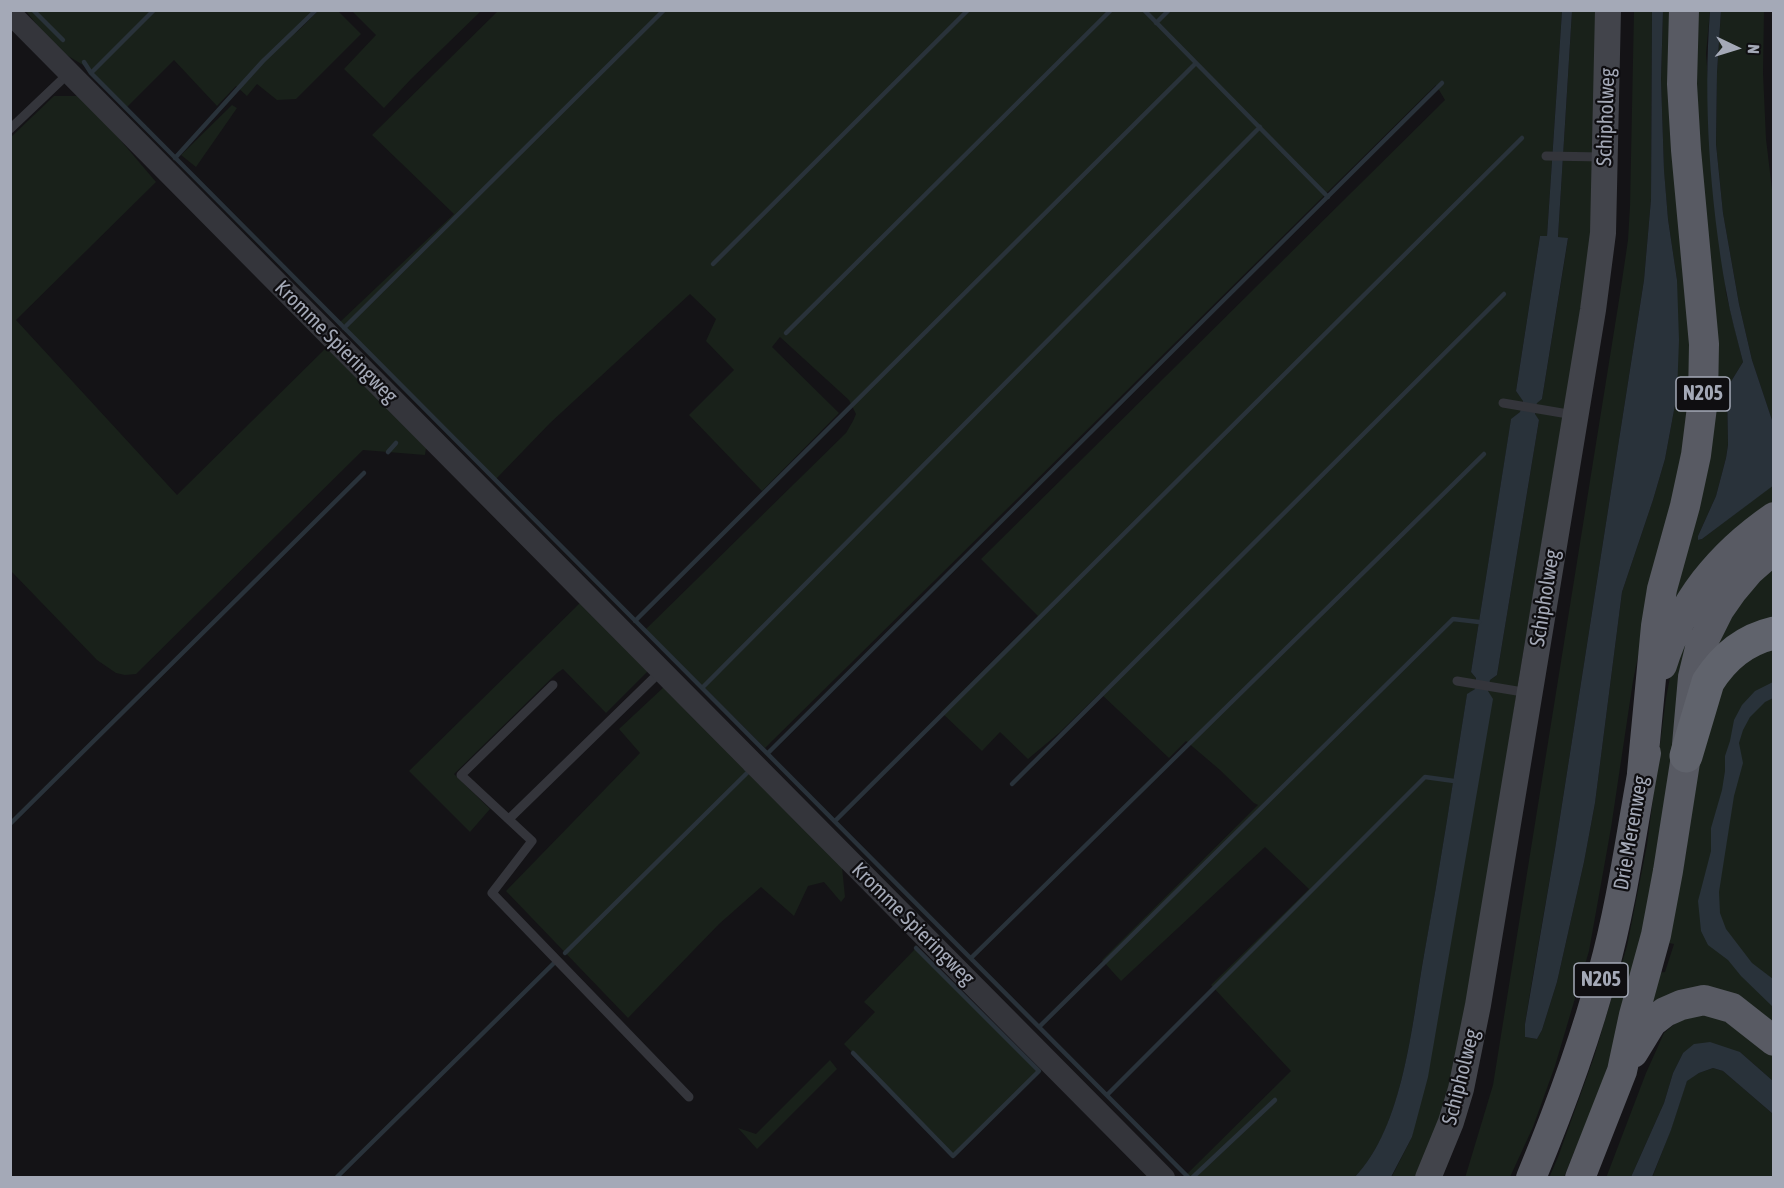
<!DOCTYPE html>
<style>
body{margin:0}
#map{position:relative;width:1784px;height:1188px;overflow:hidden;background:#141316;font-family:"Asap Condensed",sans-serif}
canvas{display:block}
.frame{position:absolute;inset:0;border:12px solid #a4a9b7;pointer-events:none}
.north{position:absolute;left:1706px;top:18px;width:60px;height:60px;-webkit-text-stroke:4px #0f0e11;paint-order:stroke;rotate:94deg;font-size:16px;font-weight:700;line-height:24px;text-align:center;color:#a4a9b7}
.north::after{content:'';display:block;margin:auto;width:21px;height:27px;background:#a4a9b7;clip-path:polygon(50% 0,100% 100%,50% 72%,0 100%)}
</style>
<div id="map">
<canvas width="1784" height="1188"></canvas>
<div class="frame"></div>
<div class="north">N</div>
</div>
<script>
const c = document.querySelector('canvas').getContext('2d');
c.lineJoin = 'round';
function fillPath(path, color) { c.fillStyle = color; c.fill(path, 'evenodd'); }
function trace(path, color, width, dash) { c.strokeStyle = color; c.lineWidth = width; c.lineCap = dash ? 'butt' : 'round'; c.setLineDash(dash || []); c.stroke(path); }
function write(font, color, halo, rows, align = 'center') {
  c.font = font + ' "Asap Condensed",sans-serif'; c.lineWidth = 4.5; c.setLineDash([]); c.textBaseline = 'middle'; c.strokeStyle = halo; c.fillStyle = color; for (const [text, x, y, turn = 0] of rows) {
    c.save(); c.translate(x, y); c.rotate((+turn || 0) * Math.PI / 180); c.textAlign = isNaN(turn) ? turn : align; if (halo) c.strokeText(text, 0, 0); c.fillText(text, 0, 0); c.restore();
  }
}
fillPath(new Path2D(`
 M26 11H315L295 34 318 11H338L361 34 296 99 277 100 257 84 247 96 236 86 217 106 174 60 127 107 88 68 55 48Z
 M352 11H481L411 79 384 108 344 69 376 35Z
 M498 11H1562L1547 236H1540L1516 391 1523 400 1520 412 1511 420 1471 672 1476 678 1475 689 1467 695C1453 781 1440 869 1424 955 1412 1022 1404 1128 1354 1178H1191L1187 1174 1291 1071 1211 985 1309 889 1265 847 1121 981 1102 960 1258 805 1254 803 1220 770 1186 741 1169 758 1100 693 1059 733 1028 759 1000 732 982 751 941 712 1038 616 981 559 1445 100 1436 85 765 748 646 629 846 433 853 421 856 414 849 400 780 337 772 347 839 413 762 491 689 415 734 370 706 341 716 319 690 294 550 423 496 479 340 322 454 214 372 135Z
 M1572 11H1597L1592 220 1588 268 1521 666 1463 1037 1442 1123 1418 1177 1391 1178 1412 1137 1490 680 1497 675 1539 420 1535 415 1537 402 1542 399 1568 239 1558 237Z
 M1634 11H1652L1651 199 1644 280 1555 849 1530 993 1525 1024V1037L1537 1039 1542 1030 1557 982 1584 862 1595 803 1622 592 1653 500 1665 459 1677 394V280L1668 219 1664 171 1661 79 1663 11H1676L1693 349 1684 455 1644 627 1633 681 1611 828 1589 951 1555 1066 1533 1127 1510 1177 1465 1178 1493 1085 1620 294 1628 240 1630 206Z
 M1695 11H1710L1706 54 1726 293 1743 362 1727 388 1728 445 1726 458 1716 496 1698 536V540L1702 539 1773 485V504L1667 623 1689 515Z
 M1721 11H1764L1763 73 1766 139 1774 206 1773 423 1752 360 1739 304 1723 213 1716 144 1717 73Z
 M54 96H83L156 182 16 320 177 495 328 346 426 448 425 455 363 450 136 674 125 675 116 673 97 660 11 571V137Z
 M232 105 237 108 196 167 181 155Z
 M1773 559V623L1719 652 1711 642Z
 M1720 597 1631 991 1602 1084 1564 1177 1549 1178 1558 1157 1594 1057 1627 946 1647 845 1666 698 1672 667 1684 633Z
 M580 603 648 671 606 713 563 669 557 673 454 774 490 809 470 832 409 771Z
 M1773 643V1030L1754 1013 1647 1017 1657 973 1665 972 1674 944 1669 943 1687 847 1683 844 1697 749 1720 680Z
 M665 686 842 867 845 897 841 902 824 882 808 886 794 916 761 887 719 924 628 1018 506 891 640 753 619 729Z
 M916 948 1039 1071 953 1156 844 1044 875 1012 864 1002Z
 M1711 1011 1773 1050V1081L1740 1052 1683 1053 1673 1073 1664 1103 1631 1177 1606 1178 1646 1073 1664 1033 1678 1021Z
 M830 1060 837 1069 757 1149 738 1128 756 1134Z
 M1713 1068 1723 1071 1773 1114V1177L1652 1178 1671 1129 1687 1080 1699 1073Z`), '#19211a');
fillPath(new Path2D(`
 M1721 10 1717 73 1716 144 1723 213 1739 304 1752 360 1773 423 1774 485 1702 539 1698 540V536L1716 496 1726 458 1728 445 1727 388 1743 362C1737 338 1730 314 1726 290 1710 199 1703 103 1710 11Z
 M1562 11H1572L1558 237 1568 238 1542 399 1537 403 1535 414 1539 420 1497 675 1490 680 1488 691 1493 699 1428 1077 1412 1137 1391 1177 1354 1178C1404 1127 1412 1022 1424 955 1440 868 1453 781 1467 694L1475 689 1476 678 1471 672 1511 419 1520 412 1523 401 1516 391 1540 236H1547Z
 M1652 11H1663L1661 79 1664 170 1668 219 1677 280 1679 340 1677 394 1665 459 1653 500 1622 592 1595 803 1584 862 1557 982 1542 1030 1537 1039 1525 1037V1024L1555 849 1644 280 1651 199Z
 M1773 682V698L1765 702 1750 717 1743 730 1739 743 1743 763 1734 796 1719 892 1720 913 1726 929 1752 963 1773 979V1007L1741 976 1728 960 1708 945 1701 931 1698 901 1711 851V828L1722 790 1725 771V756L1730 741 1734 720 1742 705 1755 691Z
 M1710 1042 1740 1052 1773 1081V1114L1723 1071 1713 1068 1699 1073 1687 1081 1671 1130 1652 1177H1631L1664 1103 1673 1073 1683 1053 1694 1044Z`), '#29323a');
trace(new Path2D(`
 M33 10 63 40
 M1144 10 1328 197
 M1156 23 1169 10
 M84 62 91 73 1189 1178
 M91 73 154 10
 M175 158 263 61 316 10
 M713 264 968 10
 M344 328 664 10
 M786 333 1111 10
 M388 452 396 443
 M635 621 1196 63
 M702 688 1260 127
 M768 753 1442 83
 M1012 784 1504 294
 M835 821 1522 138
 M10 824 364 473
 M565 953 749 771 746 769
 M971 958 1484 454
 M1039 1027 1453 619 1479 622
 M853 1053 953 1156 1039 1071 916 948
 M1107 1095 1425 777 1454 781
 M336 1178 554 963
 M1192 1178 1275 1100`), '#29323a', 4.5);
trace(new Path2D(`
 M10 129 70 72
 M1546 156 1603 157
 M1503 403 1574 415
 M1457 681 1529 693
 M553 685 461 775 532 841 492 893 689 1097
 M509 819 662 670`), '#34353b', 9);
trace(new Path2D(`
 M10 13 1164 1178`), '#34353b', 22);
trace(new Path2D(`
 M1428 1178 1451 1122 1461 1089 1478 1005 1593 310 1603 233 1608 10`), '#42444b', 26);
trace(new Path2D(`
 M1662 665C1682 601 1719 555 1774 517
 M1642 773 1656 626 1662 589 1685 506 1696 455 1703 399 1704 344 1686 150 1682 84 1684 10
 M1633 1053 1652 1022 1665 1012 1681 1005 1704 1000 1732 1008 1774 1041
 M1531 1178C1559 1110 1585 1042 1603 972 1623 900 1632 826 1646 753
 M1580 1178 1622 1071 1634 1015 1656 935 1668 871 1686 756 1693 677 1700 648 1719 610 1733 590 1749 571 1774 549`), '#585a63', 30);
trace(new Path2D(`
 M1686 756 1708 682C1724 657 1744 640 1774 633`), '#60636c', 33);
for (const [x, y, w] of [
 [1703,394,54],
 [1601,980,54]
]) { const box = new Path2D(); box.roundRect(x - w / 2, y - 17, w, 34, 4.5); c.fillStyle = '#0f0e11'; c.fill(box); trace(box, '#a4a9b7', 1.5); }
write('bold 20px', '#a4a9b7', null, [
 ["N205",1703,394],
 ["N205",1601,980]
]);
write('21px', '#a4a9b7', '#0f0e11', [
 ["Schipholweg",1606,117,-88],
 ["Kromme Spieringweg",336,342,45],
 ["Schipholweg",1545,598,-81],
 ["Drie Merenweg",1631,833,-80],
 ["Kromme Spieringweg",913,924,45],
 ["Schipholweg",1461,1077,-76]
]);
</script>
